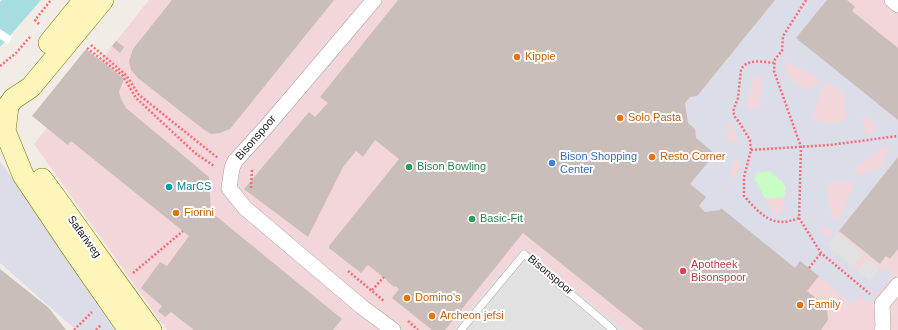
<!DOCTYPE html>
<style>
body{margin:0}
canvas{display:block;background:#f2ece7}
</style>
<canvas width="898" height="330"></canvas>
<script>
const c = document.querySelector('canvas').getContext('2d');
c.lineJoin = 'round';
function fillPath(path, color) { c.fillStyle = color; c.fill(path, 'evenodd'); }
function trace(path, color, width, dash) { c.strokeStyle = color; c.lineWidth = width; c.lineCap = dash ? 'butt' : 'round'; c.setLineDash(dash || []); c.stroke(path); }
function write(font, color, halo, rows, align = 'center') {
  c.font = font + ' Arial,sans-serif'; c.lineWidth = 4; c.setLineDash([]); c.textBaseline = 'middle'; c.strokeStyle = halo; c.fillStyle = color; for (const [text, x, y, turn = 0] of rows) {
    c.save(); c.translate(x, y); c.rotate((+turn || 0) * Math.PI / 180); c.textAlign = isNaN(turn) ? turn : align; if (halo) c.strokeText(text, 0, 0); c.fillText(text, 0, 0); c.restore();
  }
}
fillPath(new Path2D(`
 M149 0H898V330H167L34 144Z`), '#f3d6d9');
fillPath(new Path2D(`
 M768 171 771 172 785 184 786 187 784 197 765 199 754 180 755 174 757 173Z`), '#c8fdc3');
fillPath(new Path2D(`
 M837 233 863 254 852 267 827 246Z
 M522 248 625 330H453Z
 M868 258 880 269 870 281 857 271Z`), '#e1e1e1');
fillPath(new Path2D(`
 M775 0H827L898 120V157L827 245 870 281 880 269 883 271 885 268 894 274 869 304 859 296 852 304 800 261 795 268 721 209 720 210 705 212 699 206 706 197 690 184 715 154 696 138 695 129 688 123 685 103 690 97 697 96ZM785 61H787L817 78 819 80 818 83 809 90 804 89 794 81 786 72ZM758 75 760 76 761 78V104L759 107 749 109 746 105 754 79ZM827 83 841 90 844 94 846 118 845 120 831 123 820 122 813 117V114L821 91 825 84ZM862 116 869 118 874 124 876 129 873 134 869 135 866 133 863 122 860 118ZM728 123 731 125 738 139V141L735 143 729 141 727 136V125ZM885 146 890 148 883 165 882 167 859 175 854 172V169ZM737 159 741 163 737 176 734 180 732 178 731 175V166L732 162ZM768 171 771 172 782 181 786 187 783 209 781 212 777 214 773 213 755 180 754 177 757 173ZM830 182H849L852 183 854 185 838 220H835L831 216 826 186ZM821 226 829 229 831 231 832 234 829 237H827L819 231 818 227Z
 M0 161 100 303 117 330H76L0 263Z`), '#dbdde8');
fillPath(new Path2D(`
 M2 0H41L0 47V2Z`), '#a5dde1');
fillPath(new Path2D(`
 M0 29 12 37 8 44 0 39Z`), '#fff');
fillPath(new Path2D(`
 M172 0H334L230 129 220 133 211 134 203 129 138 78 131 70 129 61 133 49Z
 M398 0H775L697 96 690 97 685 103 688 123 695 129 696 138 715 154 690 184 706 197 699 206 705 212 720 210 721 208 795 268 800 261 819 276 807 291 827 307 828 320 821 330H644L523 233 445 330H432L392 298 399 289 395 286 394 287 387 281V280L368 265 361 273 329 248V246L399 159 375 140 363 157 356 151 343 167 308 237 244 189 309 112 315 117 328 103 320 97Z
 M827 0H847L855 7 852 11 898 48V120L796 38Z
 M116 41 124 47 120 53 112 46Z
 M86 49 124 79 119 92 121 99 126 108 209 177 211 212 342 319 333 330H194L171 312 165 317 158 311 162 306 141 288 160 262 167 266 189 236 71 141 68 145 32 116Z
 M898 157V249L890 259 886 256 880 264 839 231Z
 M0 269 49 308 66 330H0Z`), '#cabeba');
const lane = new Path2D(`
 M461 330 524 254C553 280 584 304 613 330`);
const street = new Path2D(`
 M374 0 267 126 235 161 232 168 229 188 245 208 362 307 393 330
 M892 0 898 5
 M882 330 883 327 882 304 898 285`);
const secondary = new Path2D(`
 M103 0 31 87 13 99 8 106 5 131 23 175 74 251 129 330
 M49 43 84 0
 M42 179C79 229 114 280 151 330`);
trace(lane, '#a5a5a5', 8);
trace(street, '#a5a5a5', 16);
trace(secondary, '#7f7800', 22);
trace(new Path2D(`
 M806 0 783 36 782 51 775 59 774 71 801 147 799 218 821 253 870 294
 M39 24 35 20 51 0
 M91 45 126 75 139 95 218 158
 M87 48 123 76 136 98 195 153 214 166
 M774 63C764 62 746 58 741 70L738 98 733 111 735 117 739 122 750 140 751 150 744 177V196C761 215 773 229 799 218
 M0 66 16 53 30 37
 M751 150 830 145 898 136
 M251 188 252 169
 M809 268 821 253
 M348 271 384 301
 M133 273 183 231
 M372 290 384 277
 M408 321 418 330
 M74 330 92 312
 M96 330 101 325`), '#ff6a73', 2.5, [2, 2]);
trace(lane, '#fff', 7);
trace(street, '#fff', 15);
trace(secondary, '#fdf5b9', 21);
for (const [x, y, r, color] of [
 [517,57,4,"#e8710a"],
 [620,118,4,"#e8710a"],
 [652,157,4,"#e8710a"],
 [552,163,4,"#3f7fe0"],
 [409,167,4,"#2e9e5b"],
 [169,187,4,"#0f9aa8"],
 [176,213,4,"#e8710a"],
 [472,219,4,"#2e9e5b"],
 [683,271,4,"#e0444e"],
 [407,298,4,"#e8710a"],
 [800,305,4,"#e8710a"],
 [432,316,4,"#e8710a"]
]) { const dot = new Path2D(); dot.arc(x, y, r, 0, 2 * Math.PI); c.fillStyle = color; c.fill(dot); trace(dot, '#fff', 1.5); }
write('11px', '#c56008', '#fff', [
 ["Kippie",525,57],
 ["Solo Pasta",628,118],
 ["Resto Corner",660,157],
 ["Fiorini",184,213],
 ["Domino's",415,298],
 ["Family",808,305],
 ["Archeon jefsi",440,316]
], 'left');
write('11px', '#212121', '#fff', [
 ["Bisonspoor",256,138,-49],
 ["Safariweg",84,237,54],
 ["Bisonspoor",550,275,40]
]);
write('11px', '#366cbe', '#fff', [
 ["Bison Shopping",560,157],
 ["Center",560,170]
], 'left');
write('11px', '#27864d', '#fff', [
 ["Bison Bowling",417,167],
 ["Basic-Fit",480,219]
], 'left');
write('11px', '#0d838f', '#fff', [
 ["MarCS",177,187]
], 'left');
write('11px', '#be3a42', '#fff', [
 ["Apotheek",691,265],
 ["Bisonspoor",691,278]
], 'left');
</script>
